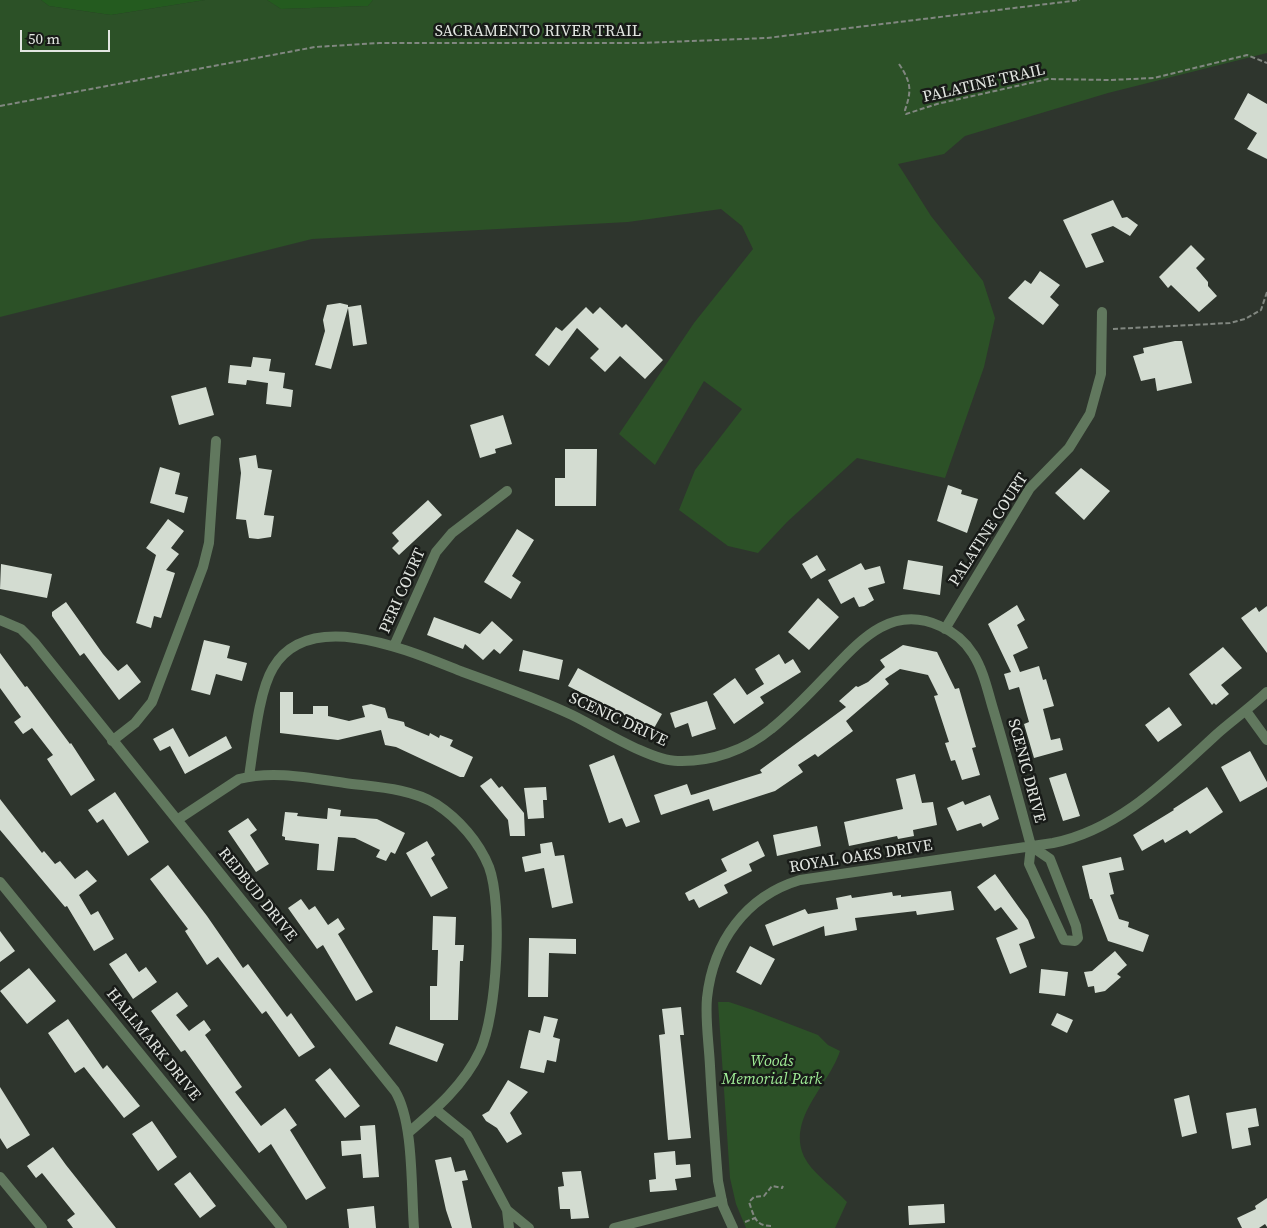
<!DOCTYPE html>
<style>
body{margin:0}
#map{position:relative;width:1267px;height:1228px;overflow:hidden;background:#2e352d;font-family:"Source Serif 4",serif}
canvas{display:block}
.scale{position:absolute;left:20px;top:30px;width:90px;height:22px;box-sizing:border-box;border:2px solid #e2e6e1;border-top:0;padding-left:6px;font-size:15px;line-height:18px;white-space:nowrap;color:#e2e6e1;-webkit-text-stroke:4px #181b18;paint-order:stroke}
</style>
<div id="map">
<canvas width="1267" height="1228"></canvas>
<div class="scale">50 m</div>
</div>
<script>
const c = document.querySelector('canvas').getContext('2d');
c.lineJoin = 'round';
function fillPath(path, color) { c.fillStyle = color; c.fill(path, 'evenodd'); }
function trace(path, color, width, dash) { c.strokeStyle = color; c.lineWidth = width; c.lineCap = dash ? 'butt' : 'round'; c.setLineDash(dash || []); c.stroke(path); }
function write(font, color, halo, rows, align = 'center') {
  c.font = font + ' "Source Serif 4",serif'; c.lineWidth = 5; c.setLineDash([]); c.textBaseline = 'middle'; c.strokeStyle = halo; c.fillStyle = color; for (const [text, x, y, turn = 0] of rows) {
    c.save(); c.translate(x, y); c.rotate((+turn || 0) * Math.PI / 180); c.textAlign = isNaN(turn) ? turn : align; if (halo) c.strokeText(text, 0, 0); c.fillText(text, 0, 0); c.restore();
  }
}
fillPath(new Path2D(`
 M0 0H41L49 6 111 15 205 0H267L281 9 368 6 373 0H1267V53L1108 93 965 136 944 154 898 164 931 216 983 281 995 318 984 367 945 478 857 458 787 522 758 553 728 546 679 510 695 470 742 409 704 381 655 465 619 434 694 323 753 249 742 226 721 209 628 222 312 239 0 317Z
 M718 1002H729L753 1010 818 1035 828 1045 840 1051C829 1086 784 1120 806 1160 813 1173 836 1190 847 1202L835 1228H746L736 1204 730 1178Z`), '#2c5127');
fillPath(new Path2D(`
 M41 0H205L111 15 49 6Z
 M267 0H373L368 6 281 9Z`), '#245b1f');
fillPath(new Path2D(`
 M1248 93 1267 104V159L1247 149 1257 133 1234 119Z
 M1113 200 1122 218 1127 217 1138 225 1130 236 1113 226 1091 234 1104 262 1086 268 1063 220Z
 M1191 245 1205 259 1196 268 1208 282V286L1217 296 1199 312 1171 285 1168 288 1159 277Z
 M1040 271 1060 285 1050 297 1059 305 1043 325 1008 298 1025 280 1031 284Z
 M340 303 348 305V307L361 305 367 344 353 346 348 308 331 369 315 365 325 331 323 320 327 305Z
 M586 307 593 314 600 307 622 328 626 324 663 360 645 379 620 356 605 372 590 358 599 349 577 328 549 366 535 355 556 327 562 331Z
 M1175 341H1182L1192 383 1157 391 1155 378 1141 381 1133 356 1144 353 1143 348Z
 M253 357 271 359 269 371 285 373 283 388 293 390 291 407 266 404 268 383 247 380 246 385 228 383 230 365 251 367Z
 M206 387 214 415 179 425 171 396Z
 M503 415 512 444 495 449 496 453 480 458 470 425Z
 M565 449H597L596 506H555V478H565Z
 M256 455 258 468 272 470 264 515 274 516 271 537 258 539 249 538 246 520 236 519 241 473 239 458Z
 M160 467 180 473 175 494 188 497 184 513 150 503Z
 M1081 468 1110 491 1084 520 1055 493Z
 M948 485 962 490 961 494 978 499 967 533 937 521Z
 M428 500 442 515 399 555 392 548 399 541 392 533Z
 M168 519 184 531 171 548 179 554 166 570 175 573 161 618 154 616 151 628 136 623 156 555 146 548Z
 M517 529 534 540 512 576 521 582 511 599 484 582Z
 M817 555 826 570 811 579 802 564Z
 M908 560 943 566 940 595 903 589Z
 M861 563 865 570 880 566 885 583 868 588 874 600 864 606 859 607 854 597 841 604 828 580Z
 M1 564 52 574 47 598 0 589Z
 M818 598 839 617 809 650 788 632Z
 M66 602 103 654 118 671 127 664 141 682 119 700 84 653 80 656 52 616V612Z
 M1017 605 1025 620 1017 625 1028 648 1013 655 1020 672 1039 666 1043 680 1046 679 1054 706 1043 709 1051 740 1060 738 1063 750 1034 758 1024 724 1029 722 1019 687 1009 690 1004 674 1011 672 988 624Z
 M1267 606V653L1241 618 1256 607 1259 612Z
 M434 617 480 634 492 621 513 640 500 654 494 649 483 660 465 644 463 649 427 635Z
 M204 640 230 646 227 658 247 663 242 681 216 674 210 695 191 690Z
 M903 645 937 652 955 689 959 688 976 747 972 748 980 775 962 780 955 760 951 761 945 743 949 742 934 696 938 695 928 675 900 669 885 679 889 684 846 721 853 731 818 757 815 754 798 765 803 772 775 791 713 811 709 799 661 815 654 795 687 784 691 795 695 794 762 773 760 770 846 707 839 701 856 686 858 687 868 682 885 667 880 660Z
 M1223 647 1242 668 1221 685 1229 694 1216 705 1214 703 1212 705 1189 674Z
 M523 650 563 660 559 680 519 671Z
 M0 653 25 687 27 686 70 744 71 743 95 780 71 796 47 759 53 755 32 728 23 734 14 722 21 717 0 688Z
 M779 654 785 664 793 659 801 672 760 697 764 703 734 724 713 694 735 678 747 695 764 684 755 669Z
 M578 668 662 714 653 730 568 686Z
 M280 692H293V714H313V706H328V716L349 721 365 717 362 706 371 704 385 708 388 718 404 722 405 726 429 736 430 733 439 738 440 735 453 740 450 746 473 757 464 777H460L396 747 385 745 381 730 338 740 280 733Z
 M707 701 716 729 692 737 688 723 675 728 670 713Z
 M1169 707 1182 725 1158 742 1145 725Z
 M173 728 189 757 226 736 232 748 185 774 170 746 160 751 153 739Z
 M1250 751 1267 782V787L1240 802 1221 767Z
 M614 755 640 822 626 827 622 818 609 823 589 765Z
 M1066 773 1080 816 1063 821 1049 778Z
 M915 774 922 803 933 802 937 825 913 830 914 836 898 839 897 836 849 846 844 822 903 809 896 779Z
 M491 778 499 788 502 786 524 813 525 836H510L508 820 480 786Z
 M546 787 547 800H543L544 818 528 819 524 788Z
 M1207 787 1223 812 1190 834 1187 830 1165 843 1163 839 1142 851 1133 835 1174 810 1173 809Z
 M115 792 149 842 128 856 103 819 97 823 88 810Z
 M990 795 999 819 983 827 981 823 957 831 947 808 963 801 965 805Z
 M0 799 42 853 44 851 55 864 60 861 75 879 87 870 97 881 79 895 91 915 98 911 114 939 94 951 67 906 65 907 0 830Z
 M328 808 341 810 340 816 377 819 405 833 395 854 391 852 386 861 376 857 380 850 355 838 338 837 334 871 317 870 319 844 285 840V837L282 836 285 812 298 813 297 816 327 819Z
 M248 818 257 830 250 835 269 864 256 872 228 831Z
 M817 826 821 846 777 856 773 835Z
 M427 841 435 855 431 858 448 888 431 897 406 853Z
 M758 841 765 856 749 864 752 871 724 885 728 893 699 908 694 899 689 901 685 893 727 871 721 859Z
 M552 842 555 856 564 855 573 903 552 908 544 868 525 872 522 857 541 853 540 844Z
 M1121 857 1124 870 1109 873 1114 894 1110 895 1119 919 1129 922 1128 927 1149 935 1143 952 1108 941 1092 899H1090L1082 866Z
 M168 865 207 916 243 968 248 964 287 1017 291 1013 315 1047 299 1057 266 1011 262 1014 218 957 207 965 185 931 188 929 150 879Z
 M995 874 1028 920 1035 938 1019 944 1027 967 1010 974 996 938 1018 929 1001 907 995 911 977 887Z
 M951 891 954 910 917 915 916 911 855 918 857 930 825 936 824 926 773 946 765 925 805 909 808 914 838 909 836 898 851 895 852 898 892 892 893 896 901 895V897Z
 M301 899 309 910 315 906 328 925 338 918 345 929 338 934 373 992 356 1001 323 945 317 949 288 908Z
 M433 916 456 917 455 945H464L463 961H460L458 1020H430V986H437L438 950H432Z
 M0 931 15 951 0 962Z
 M529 938 576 939V954L549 953 548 997H528Z
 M750 946 775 959 761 985 736 972Z
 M1115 951 1127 965 1117 974 1121 977 1105 991 1095 993 1094 986 1088 987 1084 972 1092 971Z
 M126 953 139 972 146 967 157 982 133 999 109 964Z
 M29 968 56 1001 27 1024 0 991Z
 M1041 969 1068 972 1065 996 1039 993Z
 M177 992 188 1006 176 1015 189 1031 204 1020 211 1030 205 1035 242 1087 235 1092 261 1126 285 1108 297 1125 290 1130 326 1188 306 1200 271 1144 259 1153 185 1050 181 1052 151 1011Z
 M681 1007 684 1035H680L691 1138 668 1140 659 1035 665 1034 662 1009Z
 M1057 1013 1073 1020 1067 1033 1051 1025Z
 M544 1016 558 1019 553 1037 560 1039 556 1062 547 1060 544 1073 520 1068 529 1030 540 1033Z
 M68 1019 103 1069 107 1065 140 1106 124 1118 84 1067 75 1073 48 1033Z
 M396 1026 444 1044 437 1062 389 1044Z
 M330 1068 360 1106 345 1118 315 1080Z
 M508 1080 528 1092 510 1113 522 1134 507 1143 497 1128 486 1121 482 1115 489 1111Z
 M0 1087 30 1135 7 1149 0 1138Z
 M1189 1095 1197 1133 1182 1137 1174 1099Z
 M1256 1108 1259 1126 1248 1128 1251 1145 1232 1149 1226 1113Z
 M152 1121 177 1157 158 1171 132 1134Z
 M375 1125 379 1177 363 1178 361 1154 342 1156 341 1141 361 1140 360 1126Z
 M53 1147 66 1165 116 1228H73L67 1220 75 1214 42 1173 36 1178 27 1166Z
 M675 1151 676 1165 690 1164 691 1177 675 1179 677 1190 650 1192 649 1180 656 1179 654 1153Z
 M451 1157 455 1172 465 1170 468 1180 462 1181 472 1228H452L446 1210 435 1160Z
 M581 1171 589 1218 571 1219 570 1209H560L558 1187 564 1186 562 1172Z
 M190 1172 216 1206 200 1218 174 1184Z
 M1267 1198V1227L1265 1224 1259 1228H1242L1237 1218 1256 1209 1255 1206Z
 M944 1204 945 1223 909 1225 908 1206Z
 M374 1206 376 1228H349L347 1209Z`), '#d3dcd1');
trace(new Path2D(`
 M899 64C911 82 912 90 905 110L906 114 937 104 1048 79 1110 80 1154 78 1247 55 1267 63
 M0 106 315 47 379 43H642L767 38 1080 0
 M1113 329 1230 323 1245 319 1261 310 1267 292
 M745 1222 755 1218
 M771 1226C755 1226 754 1216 749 1202L754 1197 764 1196 772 1186 782 1188 783 1186`), '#818780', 2, [5, 2.5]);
trace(new Path2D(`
 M0 620 21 629 34 642 395 1091C414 1122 411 1190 414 1228
 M945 629 1030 488 1069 448 1090 414 1101 374 1102 312
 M394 646 436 552 452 533 507 491
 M1246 711 1267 740
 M112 741 135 723 152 702 203 567 209 543 216 441
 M249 776C254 746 258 693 273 668 310 605 414 653 463 672 499 685 536 698 572 715 599 728 650 761 678 761 711 762 746 750 771 729 791 713 809 694 827 675 858 643 890 603 940 626 954 632 965 641 973 654 984 671 988 693 994 712 1007 756 1019 801 1031 846
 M177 820 239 779C273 770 310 778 345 783 374 787 410 788 436 804 459 819 479 842 489 867 503 905 497 1015 480 1051 464 1085 436 1109 408 1133
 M1031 846 1050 859 1076 926 1078 938 1075 941 1064 940 1062 936 1029 864Z
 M0 882 282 1228
 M435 1109 467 1135 507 1210 529 1228
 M0 1177 42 1228
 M507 1210 509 1228
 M614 1228 722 1200
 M733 1228 723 1206 718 1181C715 1143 712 1104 710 1066 709 1044 705 1020 707 998 713 942 746 896 800 880L1053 843C1119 830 1168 779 1217 734 1233 720 1251 707 1267 692`), '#61785e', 10);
write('16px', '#e2e6e1', '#181b18', [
 ["SACRAMENTO RIVER TRAIL",538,32],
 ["PALATINE TRAIL",984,84,-13],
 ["PALATINE COURT",989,530,-57],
 ["PERI COURT",403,591,-66],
 ["SCENIC DRIVE",618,720,25],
 ["SCENIC DRIVE",1026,771,75],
 ["ROYAL OAKS DRIVE",861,857,-9],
 ["REDBUD DRIVE",257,895,51],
 ["HALLMARK DRIVE",153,1045,51]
]);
write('italic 16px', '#9fec96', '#181b18', [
 ["Woods",772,1062],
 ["Memorial Park",772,1080]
]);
</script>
